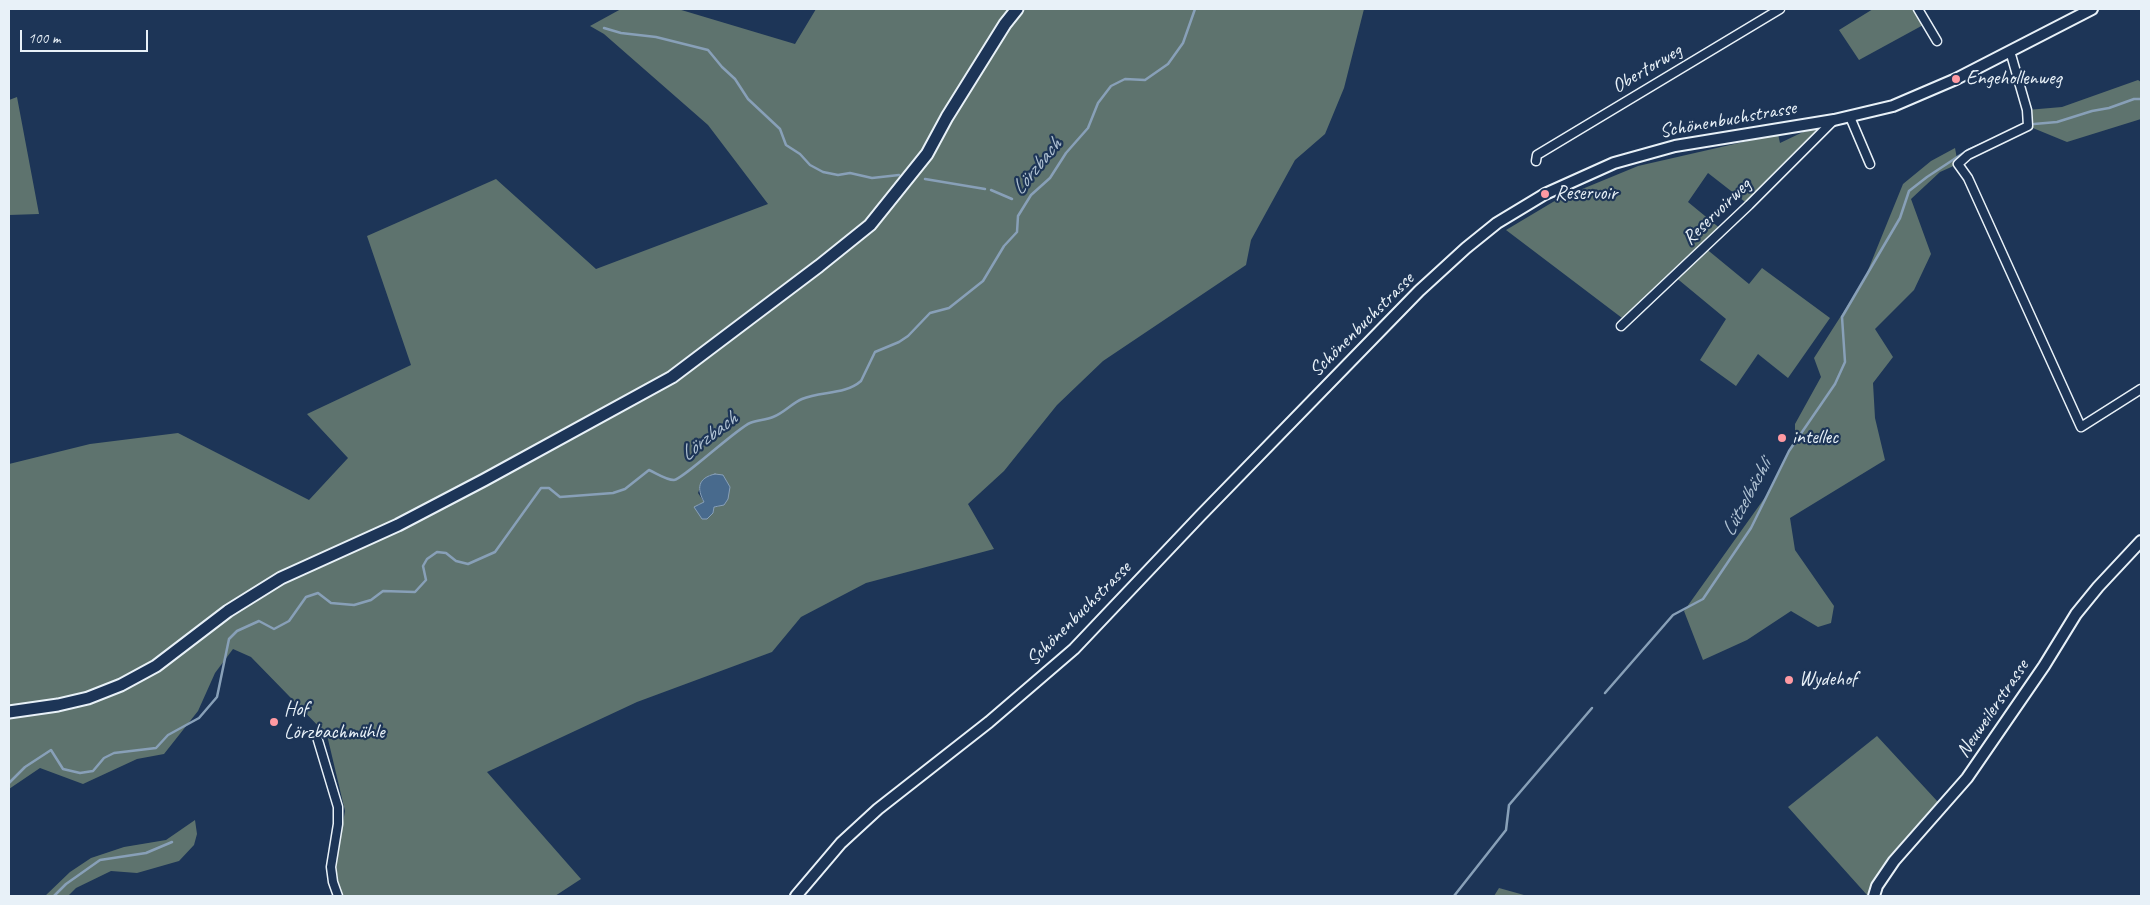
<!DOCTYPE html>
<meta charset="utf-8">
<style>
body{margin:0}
#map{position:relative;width:2150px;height:905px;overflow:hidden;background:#1d3557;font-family:Caveat,sans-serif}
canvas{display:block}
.frame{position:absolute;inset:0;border:10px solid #e8f1f8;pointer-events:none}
.scale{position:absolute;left:20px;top:30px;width:128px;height:22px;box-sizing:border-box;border:2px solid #e8f1f8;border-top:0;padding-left:6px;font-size:15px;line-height:18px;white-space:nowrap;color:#e8f1f8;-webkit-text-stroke:4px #1d3557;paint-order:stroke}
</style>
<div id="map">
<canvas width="2150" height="905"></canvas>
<div class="frame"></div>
<div class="scale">100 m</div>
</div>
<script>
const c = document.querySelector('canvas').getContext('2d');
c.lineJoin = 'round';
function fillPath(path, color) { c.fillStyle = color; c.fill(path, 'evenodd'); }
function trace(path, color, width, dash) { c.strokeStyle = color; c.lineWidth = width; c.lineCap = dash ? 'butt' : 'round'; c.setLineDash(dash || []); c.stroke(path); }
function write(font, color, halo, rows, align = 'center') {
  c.font = font + ' Caveat,sans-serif'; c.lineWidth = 4.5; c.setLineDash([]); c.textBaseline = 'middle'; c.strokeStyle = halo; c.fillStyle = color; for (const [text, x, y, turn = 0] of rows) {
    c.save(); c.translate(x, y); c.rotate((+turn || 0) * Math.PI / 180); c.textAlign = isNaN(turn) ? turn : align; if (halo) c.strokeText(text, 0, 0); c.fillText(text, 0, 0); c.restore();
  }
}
fillPath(new Path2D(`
 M621 9H678L795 44 816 9H1364L1344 88 1325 134 1295 160 1251 240 1246 265 1103 361 1057 405 1004 471 968 504 994 549 866 583 801 617 772 652 637 702 487 772 581 879 555 896H342L333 878 345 811 327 735 251 657 233 649 215 673 198 711 164 754 137 759 83 784 40 768 9 789V464L90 444 178 433 309 500 348 458 307 414 411 365 367 236 496 179 596 269 768 204 708 125 604 34 590 26ZM710 475 723 476 730 487 718 507H714L713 513 707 519 698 504H703L704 502 698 493 702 482Z
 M1873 9H1915L1925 24 1859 60 1839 30Z
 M2138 80 2141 82V119L2067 142 2028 126 2027 110 2062 107Z
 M17 97 39 214 9 215V100Z
 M1822 127 1749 205 1708 173 1688 202 1722 230 1704 247 1749 284 1762 268 1830 318 1788 378 1758 354 1736 386 1700 360 1726 319 1674 276 1626 321 1506 230 1558 199 1638 166 1778 134 1780 143 1803 132Z
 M1955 148 1958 164 1940 172 1911 199 1931 254 1914 290 1875 329 1893 357 1873 383 1875 418 1885 460 1790 518 1795 550 1834 606 1831 623 1818 627 1791 611 1747 640 1703 660 1684 611 1766 496 1795 438V424L1821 377 1814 358 1864 280 1903 184 1931 161Z
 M1877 736 1938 802 1882 867 1867 895 1788 807Z
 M195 820 197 834 194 845 179 861 137 873 111 871 76 888 68 896H45L70 872 91 858 124 847 166 840Z
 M1499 888 1524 895 1526 896H1494Z`), '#5e736e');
const water = new Path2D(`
 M715 474 723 475 730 487 728 499 724 505 714 507 713 513 707 519H702L694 507 704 502C697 489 697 478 715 474Z`);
fillPath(water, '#486a8d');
trace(water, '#88a0b8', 1);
trace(new Path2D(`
 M604 28 621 33 656 37 708 50 722 67 735 79 748 99 780 129 786 145 800 154 810 165 823 172 838 175 850 173 872 178 899 175
 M2034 124 2057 122 2092 111 2109 108 2134 99H2141
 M925 179 985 189
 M991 190 1012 199
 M1605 693 1673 615 1703 599 1751 528 1789 451 1835 384 1845 362 1842 317 1900 218 1909 191 1927 177 1968 150 1982 144
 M9 783 25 767 51 750 63 769 80 773 93 771 104 758 114 753 156 748 168 735 199 718 217 697 229 639 237 631 259 621 274 629 289 621 306 597 318 593 331 603 354 605 371 600 383 591 415 592 426 580 423 566 427 559 437 552 446 553 456 561 468 564 495 552 541 488H549L560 497 613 493 625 489 649 470C656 473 666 480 674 480 682 480 736 429 750 423 757 420 766 420 773 417 784 413 792 403 802 399 821 391 845 395 861 381L875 352 899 342 908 336 930 313 949 308 983 281 1004 246 1017 232 1018 216 1031 195 1050 178 1066 153 1088 128 1098 103 1111 86 1125 79 1145 80 1168 64 1183 43 1195 9
 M54 896 66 884 100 860 146 853 172 842
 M1454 896 1506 830 1509 805 1592 708`), '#88a0b8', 2.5);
const minor = new Path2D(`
 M1918 9 1937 41
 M2010 51 2027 110 2028 126 1968 155 1958 164 1968 178 2081 427 2141 389
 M1850 117 1870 164
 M1536 161 1537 155 1780 9
 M1621 326 1749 205 1834 120
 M317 737 338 807V824L331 867 333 882 338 896`);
const tertiary = new Path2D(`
 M796 896 841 843 878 809 989 722 1074 649 1201 515 1419 291 1466 248 1497 223 1545 194 1614 163 1675 146 1834 120 1893 106 1956 79 2092 9
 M1874 896 1877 886 1894 861 1967 778 2044 666 2076 614 2098 587 2141 541`);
const secondary = new Path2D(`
 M9 712 58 705 88 698 121 685 156 666 228 611 281 578 398 525 484 480 672 377 819 266 870 225 927 154 947 117 1005 24 1017 9`);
trace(minor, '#e8f1f8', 11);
trace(tertiary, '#e8f1f8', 14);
trace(secondary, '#e8f1f8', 15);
trace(minor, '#1d3557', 8);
trace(tertiary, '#1d3557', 10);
trace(secondary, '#1d3557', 11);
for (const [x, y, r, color] of [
 [1956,79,5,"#ff9aa2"],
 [1545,194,5,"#ff9aa2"],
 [1782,438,5,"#ff9aa2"],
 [1789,680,5,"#ff9aa2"],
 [274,722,5,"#ff9aa2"]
]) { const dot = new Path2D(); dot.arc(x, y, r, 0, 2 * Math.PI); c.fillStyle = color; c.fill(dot); trace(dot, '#1d3557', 2); }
write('20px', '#e8f1f8', '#1d3557', [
 ["Obertorweg",1647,69,-31],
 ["Schönenbuchstrasse",1728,120,-10],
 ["Reservoirweg",1717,212,-44],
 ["Schönenbuchstrasse",1362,325,-45],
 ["Schönenbuchstrasse",1079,614,-45],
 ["Neuweilerstrasse",1993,709,-56]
]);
write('20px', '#e8f1f8', '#1d3557', [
 ["Engehollenweg",1966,79],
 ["Reservoir",1555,194],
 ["intellec",1792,438],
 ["Wydehof",1799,680],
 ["Hof",284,710],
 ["Lörzbachmühle",284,733]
], 'left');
write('italic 21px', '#b0c2d3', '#1d3557', [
 ["Lörzbach",1037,167,-51],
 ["Lörzbach",709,437,-38],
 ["Lützelbächli",1747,498,-62]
]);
</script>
